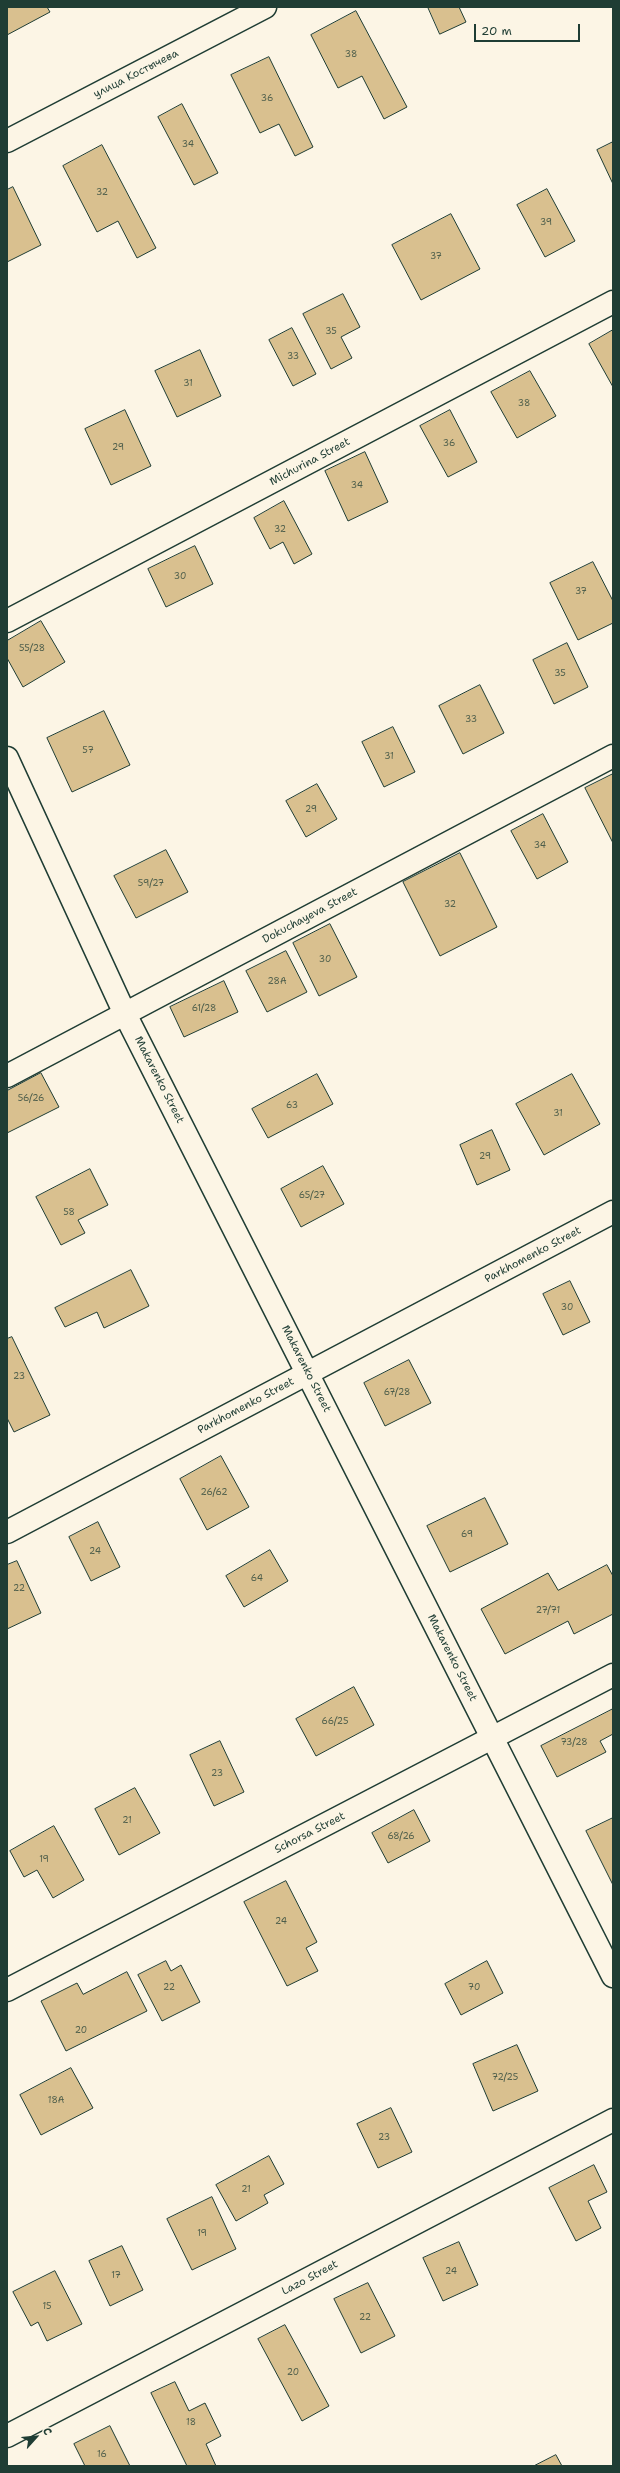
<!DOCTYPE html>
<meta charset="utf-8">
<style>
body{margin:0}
#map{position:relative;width:620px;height:2473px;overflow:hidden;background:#fcf5e5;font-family:"Shantell Sans",sans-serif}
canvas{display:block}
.frame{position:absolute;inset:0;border:8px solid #1f3d34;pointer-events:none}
.north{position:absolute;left:16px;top:2417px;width:40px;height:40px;-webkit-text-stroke:3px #fcf5e5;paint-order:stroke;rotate:63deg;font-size:11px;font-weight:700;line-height:16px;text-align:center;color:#1f3d34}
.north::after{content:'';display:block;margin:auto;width:14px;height:18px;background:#1f3d34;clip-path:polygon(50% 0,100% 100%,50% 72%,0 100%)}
.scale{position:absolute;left:474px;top:24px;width:106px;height:18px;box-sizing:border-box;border:2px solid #1f3d34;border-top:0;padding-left:5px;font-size:12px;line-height:14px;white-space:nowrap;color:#1f3d34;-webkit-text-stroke:3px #fcf5e5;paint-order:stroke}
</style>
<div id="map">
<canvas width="620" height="2473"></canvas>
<div class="frame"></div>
<div class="north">С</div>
<div class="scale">20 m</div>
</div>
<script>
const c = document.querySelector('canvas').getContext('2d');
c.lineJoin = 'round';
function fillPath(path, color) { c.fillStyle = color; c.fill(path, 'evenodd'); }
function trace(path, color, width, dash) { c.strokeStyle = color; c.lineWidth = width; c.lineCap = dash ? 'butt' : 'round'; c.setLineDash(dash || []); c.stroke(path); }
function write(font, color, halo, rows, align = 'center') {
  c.font = font + ' "Shantell Sans",sans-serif'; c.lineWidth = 3.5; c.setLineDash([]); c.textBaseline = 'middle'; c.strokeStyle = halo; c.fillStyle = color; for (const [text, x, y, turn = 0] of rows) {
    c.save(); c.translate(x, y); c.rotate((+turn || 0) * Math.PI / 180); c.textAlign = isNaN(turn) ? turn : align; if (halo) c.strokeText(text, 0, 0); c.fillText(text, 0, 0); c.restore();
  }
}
const building = new Path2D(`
 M7 7H47L50 12 7 35Z
 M428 7H459L466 22 440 34Z
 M356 11 407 107 384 119 362 76 338 88 311 35Z
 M269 57 313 147 295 156 279 124 260 133 231 75Z
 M182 104 218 173 194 185 158 117Z
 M613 142V184L597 150Z
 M102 145 156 248 137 258 118 221 97 232 63 166Z
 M13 187 41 245 7 262V190Z
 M547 189 575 241 545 257 517 205Z
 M451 214 480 269 421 300 392 245Z
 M343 294 360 327 341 337 352 358 331 369 303 314Z
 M292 328 316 374 293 386 269 340Z
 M613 330V387L589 344Z
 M200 350 221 396 177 417 155 371Z
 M530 371 556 416 517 438 491 392Z
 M125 410 151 466 111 485 85 429Z
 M450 410 477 462 448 477 420 426Z
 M365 452 388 502 348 521 325 471Z
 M284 501 312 554 294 564 283 542 270 549 254 518Z
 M195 546 213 584 166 607 148 569Z
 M593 562 613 601V623L578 640 550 583Z
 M41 621 65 662 23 687 7 658V641Z
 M567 643 588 687 554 704 533 660Z
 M480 685 504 733 463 754 439 706Z
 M104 711 130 765 72 792 47 738Z
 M393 727 415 772 384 787 362 742Z
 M613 774V843L585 788Z
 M317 784 337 819 306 837 286 801Z
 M543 814 568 862 537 879 511 831Z
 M166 850 188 892 136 918 114 876Z
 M460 853 497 927 440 956 403 882Z
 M330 924 357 977 319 996 293 943Z
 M286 951 307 992 267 1012 246 971Z
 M224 981 238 1012 184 1037 170 1007Z
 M41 1073 59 1107 7 1133V1091Z
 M317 1074 333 1104 268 1138 252 1109Z
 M572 1074 600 1124 544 1155 516 1104Z
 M492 1130 510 1170 477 1185 460 1145Z
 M323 1166 344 1204 301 1227 281 1189Z
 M90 1169 108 1205 78 1220 85 1233 61 1245 36 1197Z
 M131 1270 149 1306 104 1328 97 1312 65 1327 55 1308Z
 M570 1281 590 1322 563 1335 543 1294Z
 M12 1337 50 1415 14 1432 7 1418V1339Z
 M409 1360 431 1403 385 1426 364 1383Z
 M221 1456 249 1507 207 1530 180 1479Z
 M485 1498 508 1544 450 1572 427 1526Z
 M98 1522 120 1567 91 1581 69 1537Z
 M270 1550 288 1581 244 1607 226 1576Z
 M17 1561 41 1613 7 1629V1565Z
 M607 1565 613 1576V1614L574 1634 568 1621 505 1654 481 1609 548 1573 558 1590Z
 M354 1687 374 1725 316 1756 296 1719Z
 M613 1709V1734L600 1741 606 1752 557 1777 541 1746Z
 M220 1741 244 1792 214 1806 190 1755Z
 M135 1788 160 1833 119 1855 95 1809Z
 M414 1810 430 1841 388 1863 372 1833Z
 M613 1818V1885L586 1831Z
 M54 1826 84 1880 53 1898 37 1870 24 1877 10 1851Z
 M286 1881 317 1942 306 1948 318 1971 287 1986 244 1902Z
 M166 1961 171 1971 181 1965 200 2002 162 2021 138 1975Z
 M487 1961 503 1993 461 2015 445 1984Z
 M127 1972 147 2011 66 2051 41 2001 77 1983 83 1994Z
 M517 2045 538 2091 493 2111 473 2064Z
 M71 2068 93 2108 41 2135 20 2095Z
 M391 2108 412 2152 378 2168 357 2124Z
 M269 2156 284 2184 264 2195 268 2203 236 2221 216 2185Z
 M594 2165 607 2192 588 2201 601 2228 576 2241 549 2188Z
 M212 2197 236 2249 192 2270 167 2219Z
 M459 2242 478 2285 443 2301 423 2258Z
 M122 2246 143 2290 110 2306 89 2261Z
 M55 2271 82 2324 47 2341 38 2322 31 2326 13 2292Z
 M368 2283 395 2336 361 2353 334 2299Z
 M285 2325 329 2406 302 2421 258 2339Z
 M175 2382 189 2411 205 2403 221 2436 206 2444 216 2466H187L151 2393Z
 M110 2426 130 2466H85L74 2444Z
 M556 2455 562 2466H534Z`);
fillPath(building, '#d9c08f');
trace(building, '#1f3d34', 1);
const street = new Path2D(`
 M7 141 265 7
 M7 621 613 302
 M7 1076 613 756
 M7 1532 613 1212
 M7 1990 613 1675
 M7 2436 613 2120`);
const secondary = new Path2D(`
 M7 758 125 1014 613 1976`);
trace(street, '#1f3d34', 25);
trace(secondary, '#1f3d34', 25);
trace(street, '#fcf5e5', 22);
trace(secondary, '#fcf5e5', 22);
write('9px', '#4e5e4b', null, [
 ["38",351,55],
 ["36",267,99],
 ["34",188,145],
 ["32",102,193],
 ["39",546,223],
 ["37",436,257],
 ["35",331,332],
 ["33",293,357],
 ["31",188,384],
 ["38",524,404],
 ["36",449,444],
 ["29",118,448],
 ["34",357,486],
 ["32",280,530],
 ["30",180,577],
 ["37",581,592],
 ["55/28",32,649],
 ["35",560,674],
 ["33",471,720],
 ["57",88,751],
 ["31",389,757],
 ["29",311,810],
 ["34",540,846],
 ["59/27",151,884],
 ["32",450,905],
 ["30",325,960],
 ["28А",277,982],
 ["61/28",204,1009],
 ["56/26",31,1099],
 ["63",292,1106],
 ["31",558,1114],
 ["29",485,1157],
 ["65/27",312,1196],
 ["58",69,1213],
 ["30",567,1308],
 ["23",19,1377],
 ["67/28",397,1393],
 ["26/62",214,1493],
 ["69",467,1535],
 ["24",95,1552],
 ["64",257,1579],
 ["22",19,1589],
 ["27/71",548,1611],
 ["66/25",335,1722],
 ["73/28",574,1743],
 ["23",217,1774],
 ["21",127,1821],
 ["68/26",401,1837],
 ["19",44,1860],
 ["24",281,1922],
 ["22",169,1988],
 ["70",474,1988],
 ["20",81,2031],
 ["72/25",505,2078],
 ["18А",56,2101],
 ["23",384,2138],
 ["21",246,2190],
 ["19",202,2234],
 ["24",451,2272],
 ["17",116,2276],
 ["15",47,2307],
 ["22",365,2318],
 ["20",293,2373],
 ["18",191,2423],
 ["16",102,2455]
]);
write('11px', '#1f3d34', '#fcf5e5', [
 ["улица Костычева",136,74,-27],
 ["Michurina Street",310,462,-28],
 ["Dokuchayeva Street",310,916,-28],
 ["Makarenko Street",159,1080,63],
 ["Parkhomenko Street",533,1255,-28],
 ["Makarenko Street",306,1369,63],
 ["Parkhomenko Street",246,1406,-28],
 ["Makarenko Street",452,1658,63],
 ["Schorsa Street",310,1833,-27],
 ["Lazo Street",310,2278,-28]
]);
</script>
